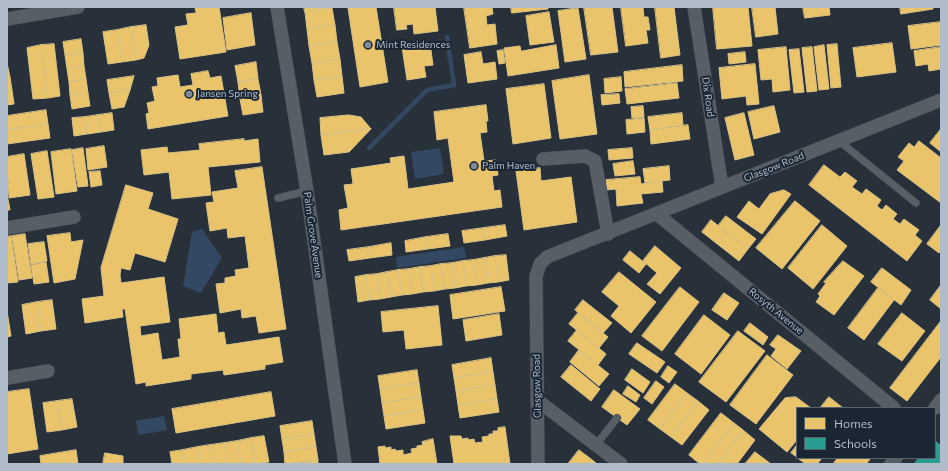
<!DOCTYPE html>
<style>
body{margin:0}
#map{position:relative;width:948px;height:471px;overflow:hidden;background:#283039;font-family:Commissioner,sans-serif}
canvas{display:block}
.frame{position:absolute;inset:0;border:8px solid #b1bcca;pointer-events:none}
.legend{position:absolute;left:796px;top:407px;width:140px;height:52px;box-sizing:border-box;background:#1b2633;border:1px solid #57626f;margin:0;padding:5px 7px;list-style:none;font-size:12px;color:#b1bcca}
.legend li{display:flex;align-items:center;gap:8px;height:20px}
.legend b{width:20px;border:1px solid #57626f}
</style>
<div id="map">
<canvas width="948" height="471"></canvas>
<div class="frame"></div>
<ul class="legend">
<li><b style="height:11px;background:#e9c46a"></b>Homes</li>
<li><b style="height:11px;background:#2a9d8f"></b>Schools</li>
</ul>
</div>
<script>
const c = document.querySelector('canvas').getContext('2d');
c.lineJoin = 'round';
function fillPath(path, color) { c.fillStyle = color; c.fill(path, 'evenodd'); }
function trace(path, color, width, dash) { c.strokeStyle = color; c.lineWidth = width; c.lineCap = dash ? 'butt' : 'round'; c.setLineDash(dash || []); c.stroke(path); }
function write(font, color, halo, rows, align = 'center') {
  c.font = font + ' Commissioner,sans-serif'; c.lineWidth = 4; c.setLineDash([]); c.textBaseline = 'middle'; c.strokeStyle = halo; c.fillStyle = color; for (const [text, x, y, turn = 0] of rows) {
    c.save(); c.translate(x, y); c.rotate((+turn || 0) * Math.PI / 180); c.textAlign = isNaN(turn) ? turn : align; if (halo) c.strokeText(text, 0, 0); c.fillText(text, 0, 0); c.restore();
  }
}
fillPath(new Path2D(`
 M440 148 444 174 415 179 411 152Z
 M202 229 222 258 201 293 183 286 192 232Z
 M464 247 466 258 397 268 396 257Z
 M164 416 167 430 138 435 136 421Z`), '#334963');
const homes = new Path2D(`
 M195 7H219L226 52 180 59 175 27 188 25 186 14 196 13Z
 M304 7H332V8L305 12Z
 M376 7 388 82 360 87 348 8Z
 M394 7H435L438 31 414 34 413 24 406 25 407 29 397 30Z
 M464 7H492L493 14 486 16 487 25 495 24 497 44 470 48Z
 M511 7H548V9L512 13Z
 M584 7H612L618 52 591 55Z
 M621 7H643L644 17H648L650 30H646L648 43 626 46Z
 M655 7H674L680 55 661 58Z
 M713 7H748L752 46 717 49Z
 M752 7H775L778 34 756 37Z
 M803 7H829L830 15 805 18Z
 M900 7H933V9L901 14Z
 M332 8 335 25 307 29 305 12Z
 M578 8 586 59 565 62 558 11Z
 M549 12 554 42 530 45 526 16Z
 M251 13 255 45 227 50 223 18Z
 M941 22V45L911 49 908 26Z
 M146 25 149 45 144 58 136 60 131 27Z
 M335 25 337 42 309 46 307 29Z
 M131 27 136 60 122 62 117 30Z
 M117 30 122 62 108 64 103 32Z
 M81 39 83 53 65 55 63 42Z
 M337 42 340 59 312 63 309 46Z
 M430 43 433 65 424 66 426 77 407 80 402 47Z
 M892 43 896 72 857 77 853 48Z
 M54 44 60 96 48 98 41 45Z
 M837 44 841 87 831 88 827 45Z
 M41 45 48 98 33 99 27 48Z
 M556 45 559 68 508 76 504 48 520 46 521 51Z
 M824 45 829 89 819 90 814 47Z
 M786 47 790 90 773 92 772 79 761 80 758 50Z
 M812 47 817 91 807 92 802 48Z
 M941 47V69L929 71 928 64 916 66 914 51Z
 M799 49 804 92 794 93 789 50Z
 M503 50 505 63 499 64 497 51Z
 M481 52 483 64 495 62 497 79 468 83 464 55Z
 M745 52 746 62 729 64 728 54Z
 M83 53 84 66 67 69 65 55Z
 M340 59 342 76 314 80 312 63Z
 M256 62 258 79 238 82 235 66Z
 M7 63 10 77H7Z
 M755 64 759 104 747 105 746 96 722 99 719 68Z
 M682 65 683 81 625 87 624 72Z
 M84 66 86 79 69 82 67 69Z
 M208 71 210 78 221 76 228 116 148 129 146 114 149 113 147 103 155 101 152 87 158 86 157 78 178 75 180 87 193 85 191 74Z
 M589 75 597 134 560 139 552 81Z
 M134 76 130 90 109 93 107 80Z
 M342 76 344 93 317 97 314 80Z
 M7 77H10L12 90 7 91Z
 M621 77 622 91 605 93 604 79Z
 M86 79 88 93 70 95 69 82Z
 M258 79 261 95 240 99 238 82Z
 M677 83 679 98 627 104 625 89Z
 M544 84 551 138 513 144 506 89Z
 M12 90 14 104 7 105V91Z
 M130 90 124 107 112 109 109 93Z
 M88 93 90 106 72 109 70 95Z
 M619 94 620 103 602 105 601 95Z
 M261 95 263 112 243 115 240 99Z
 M486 105 488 121H486L487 132 480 133 484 161 496 160 498 175 492 176 494 191 500 190 502 207 341 230 339 210 348 208 344 185 353 184 351 169 391 163 390 158 404 156 408 189 454 182 448 138 437 140 434 112Z
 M643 106 644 117 632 118 631 107Z
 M774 106 780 132 754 139 748 112Z
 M46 110 48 124 7 130V116Z
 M112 113 114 130 101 132 98 115Z
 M682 113 683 125 650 130 648 117Z
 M744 113 754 155 735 160 725 118Z
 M98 115 101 132 87 134 85 117Z
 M349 115 361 117 371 129 321 135 320 118Z
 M85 117 87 134 74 136 72 118Z
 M644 118 645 132 627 134 626 120Z
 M48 124 50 138 7 144V130Z
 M688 125 690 139 651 144 650 130Z
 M371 129 349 152 324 155 321 135Z
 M941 129V152L930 143Z
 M244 139V141L258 139 260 162 208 167 211 195 172 199 169 172 144 175 141 150 167 147 168 153 200 150 199 144Z
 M919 141 941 158V203L897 170 904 161 898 157 909 143 914 147Z
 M104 146 107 167 88 170 86 149Z
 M83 148 88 186 78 187 72 150Z
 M632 148 633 158 609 160 608 150Z
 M71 149 77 191 56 194 51 152Z
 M47 151 54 197 38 199 31 154Z
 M24 154 30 195 9 198 7 157Z
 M633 161 635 174 615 176 613 164Z
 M824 165 840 177 845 172 857 181 852 187 862 194 866 189 881 200 877 206 882 210 886 205 897 214 893 219 900 224 904 219 919 230 915 235 922 241 907 261 809 185Z
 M669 166 670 180 645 183 643 169Z
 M262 167 286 329 259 333 256 316 242 318 241 309 220 313 216 284 225 283V278L236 276 235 270 249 268 245 236 228 238 227 228 210 231 206 203 214 202 212 192 238 188 235 171Z
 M540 168 541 181 571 177 577 222 524 230 516 171Z
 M100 171 102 185 91 187 89 172Z
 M640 177 641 184 662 181 663 192 641 194 643 203 617 206 616 189 607 190 606 180Z
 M126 185 153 193 148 209 178 219 165 262 135 253 130 270 121 268 120 275 121 283 164 277 170 322 140 326 141 336 158 333 162 360 180 357 178 339H181L179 319 216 314 218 333 224 332 226 345 279 337 283 362 265 365V369L224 375 223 370 191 374V379L146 386V382L136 384 125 309H122L123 317 85 323 82 299 104 296 101 268Z
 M784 190 791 194 762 234 737 217 749 201 759 209 770 194Z
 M7 194 10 210H7Z
 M795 201 820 221 782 269 756 248Z
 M726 216 756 239 748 249 718 226Z
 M711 220 748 249 739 261 702 232Z
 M505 225 507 236 485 240 484 228Z
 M822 225 847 246 813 289 788 268Z
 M941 225V250L939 253 927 244Z
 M484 228 485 240 464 243 462 231Z
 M70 233 71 242 83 240 75 279 54 283 47 236Z
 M25 234 32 278 19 280 12 236Z
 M448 234 450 246 428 249 426 237Z
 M11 236 18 282 7 283V237Z
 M426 237 428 249 406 252 405 241Z
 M44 242 47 261 31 264 28 244Z
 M391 243 392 255 370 258 369 247Z
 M655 246 681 268 660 294 647 284 657 273 643 261Z
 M369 247 370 258 349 261 347 250Z
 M630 251 646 264 639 273 623 260Z
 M506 255 509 280 498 282 495 256Z
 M495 256 498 282 488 283 484 258Z
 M484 258 488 283 477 285 473 260Z
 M473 260 477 285 466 286 463 261Z
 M463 261 466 286 455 288 452 263Z
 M843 261 864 276 834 315 816 302 820 296 818 294 826 283 824 282Z
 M46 262 49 282 34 284 31 265Z
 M452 263 455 288 445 289 441 264Z
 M441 264 445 289 434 291 431 266Z
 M431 266 434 291 423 292 420 267Z
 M420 267 423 292 412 294 409 269Z
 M882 268 911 290 901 305 871 282Z
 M409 269 412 294 402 295 398 270Z
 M398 270 402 295 391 297 387 272Z
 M387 272 391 297 380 299 377 274Z
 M619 272 656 302 631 333 611 316 619 306 602 292Z
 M377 274 380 299 369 300 366 275Z
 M366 275 369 300 358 302 355 277Z
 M941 285V309L930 300Z
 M501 287 505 311 453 319 450 295Z
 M680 287 699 302 662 351 642 336Z
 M878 288 894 300 864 340 848 328Z
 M724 293 739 303 727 320 712 310Z
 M52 300 56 329 41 331 37 302Z
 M583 300 612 323 603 333 575 310Z
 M37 302 41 331 26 334 22 305Z
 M438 306 442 345 406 349 404 330 383 332 381 312Z
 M7 311 11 336 7 337Z
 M578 313 608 337 599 348 569 324Z
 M902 313 925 331 902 361 878 344Z
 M499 314 502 335 466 341 463 320Z
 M704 315 730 335 701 374 675 354Z
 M941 321V357L907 401 890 388Z
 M750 323 768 337 763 345 744 331Z
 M577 330 606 354 598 365 568 341Z
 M738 331 765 351 726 402 699 382Z
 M778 335 801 351 787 369 771 356 776 349 770 345Z
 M637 343 665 362 657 373 629 354Z
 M579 350 609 374 599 386 570 362Z
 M767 355 793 375 756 424 730 405Z
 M491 358 493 372 454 378 452 365Z
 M571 365 600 389 591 401 561 377Z
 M668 366 677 372 669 383 661 377Z
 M632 369 650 382 643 393 625 380Z
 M417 370 419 383 380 389 378 376Z
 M493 372 495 385 456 391 454 378Z
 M656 381 664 387 652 404 644 398Z
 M419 383 421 397 382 403 380 389Z
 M675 384 687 393 660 429 648 420Z
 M495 385 497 399 458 405 456 391Z
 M628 386 640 395 636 402 623 394Z
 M29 389 38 449 7 454V392Z
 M614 390 640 409 627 425 602 407Z
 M271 392 275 416 176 433 172 409Z
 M687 393 698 401 671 437 660 429Z
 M421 397 423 410 384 416 382 403Z
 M796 397 811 408H797V440L787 452 759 429 785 398Z
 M829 397 843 408 821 407Z
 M72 399 77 427 62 430 57 401Z
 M497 399 499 412 460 418 458 405Z
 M57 401 62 430 47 432 43 403Z
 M698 401 709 410 682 445 671 437Z
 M423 410 425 423 386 429 384 416Z
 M721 413 734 423 703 464H700L689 455Z
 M312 421 314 434 282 439 280 426Z
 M734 423 743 430 718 464H703Z
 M505 427 510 464H454L450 436H461L462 439 468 438V440L474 439 475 443 483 442 482 437 489 436V434H493V431H498V428Z
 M743 430 755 440 737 464H718Z
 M314 434 316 447 284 452 282 439Z
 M264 436 269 462 255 464 251 438Z
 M251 438 255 464H241L237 441Z
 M433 439 437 464H380L378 447 385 446V448L391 447V450L395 449 396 451 403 450V455L412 453 411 449 417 448V446L423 445 422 442Z
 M237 441 241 464H227L224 443Z
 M224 443 227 464H213L210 445Z
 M210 445 213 464H200L197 447Z
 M797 445V457L791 453Z
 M197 447 200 464H186L183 450Z
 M316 447 318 460 285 464 284 452Z
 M76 450 78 464H41L40 456Z
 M183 450 186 464H172L170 452Z
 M579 450 591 459 587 464H568Z
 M755 452 771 464H745Z
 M105 453 123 456V464H103Z
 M798 458H822L817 464H806Z
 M838 458H871L866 464H833Z
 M591 459 597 464H587Z
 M318 460V464H289Z`);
fillPath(homes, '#e9c46a');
trace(homes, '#d8c287', 1);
const schools = new Path2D(`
 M935 441 941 446V464H914L919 458H935Z`);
fillPath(schools, '#2a9d8f');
trace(schools, '#52a6a1', 1);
trace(new Path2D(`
 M369 148 427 90 454 85 447 37`), '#334963', 4.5);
const service = new Path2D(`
 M839 141 916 203
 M278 198 307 191
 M596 445 617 418`);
const minor = new Path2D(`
 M277 7 307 191 345 464
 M694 7 722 187
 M7 19 78 7
 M543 159 585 156 595 161 608 234
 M657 214 894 408
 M7 228 74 217
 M7 378 48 371
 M537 400 621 464
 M935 408 941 400
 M538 464 536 276 540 264 547 257 941 100
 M891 464 896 458`);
trace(service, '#474c53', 8);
trace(minor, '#474c53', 14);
trace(service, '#585e66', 7);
trace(minor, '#585e66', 13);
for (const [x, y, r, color] of [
 [368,45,4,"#818b97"],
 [189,94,4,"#818b97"],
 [474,166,4,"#818b97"]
]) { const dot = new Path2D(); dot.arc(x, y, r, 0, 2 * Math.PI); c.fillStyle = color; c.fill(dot); trace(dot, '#1b2633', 1.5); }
write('10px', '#b1bcca', '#1b2633', [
 ["Mint Residences",376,45],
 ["Jansen Spring",197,94],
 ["Palm Haven",482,166]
], 'left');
write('10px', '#b1bcca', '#1b2633', [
 ["Dix Road",708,97,82],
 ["Glasgow Road",774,167,-22],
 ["Palm Grove Avenue",313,235,82],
 ["Rosyth Avenue",776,311,39],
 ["Glasgow Road",537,386,-91]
]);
</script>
